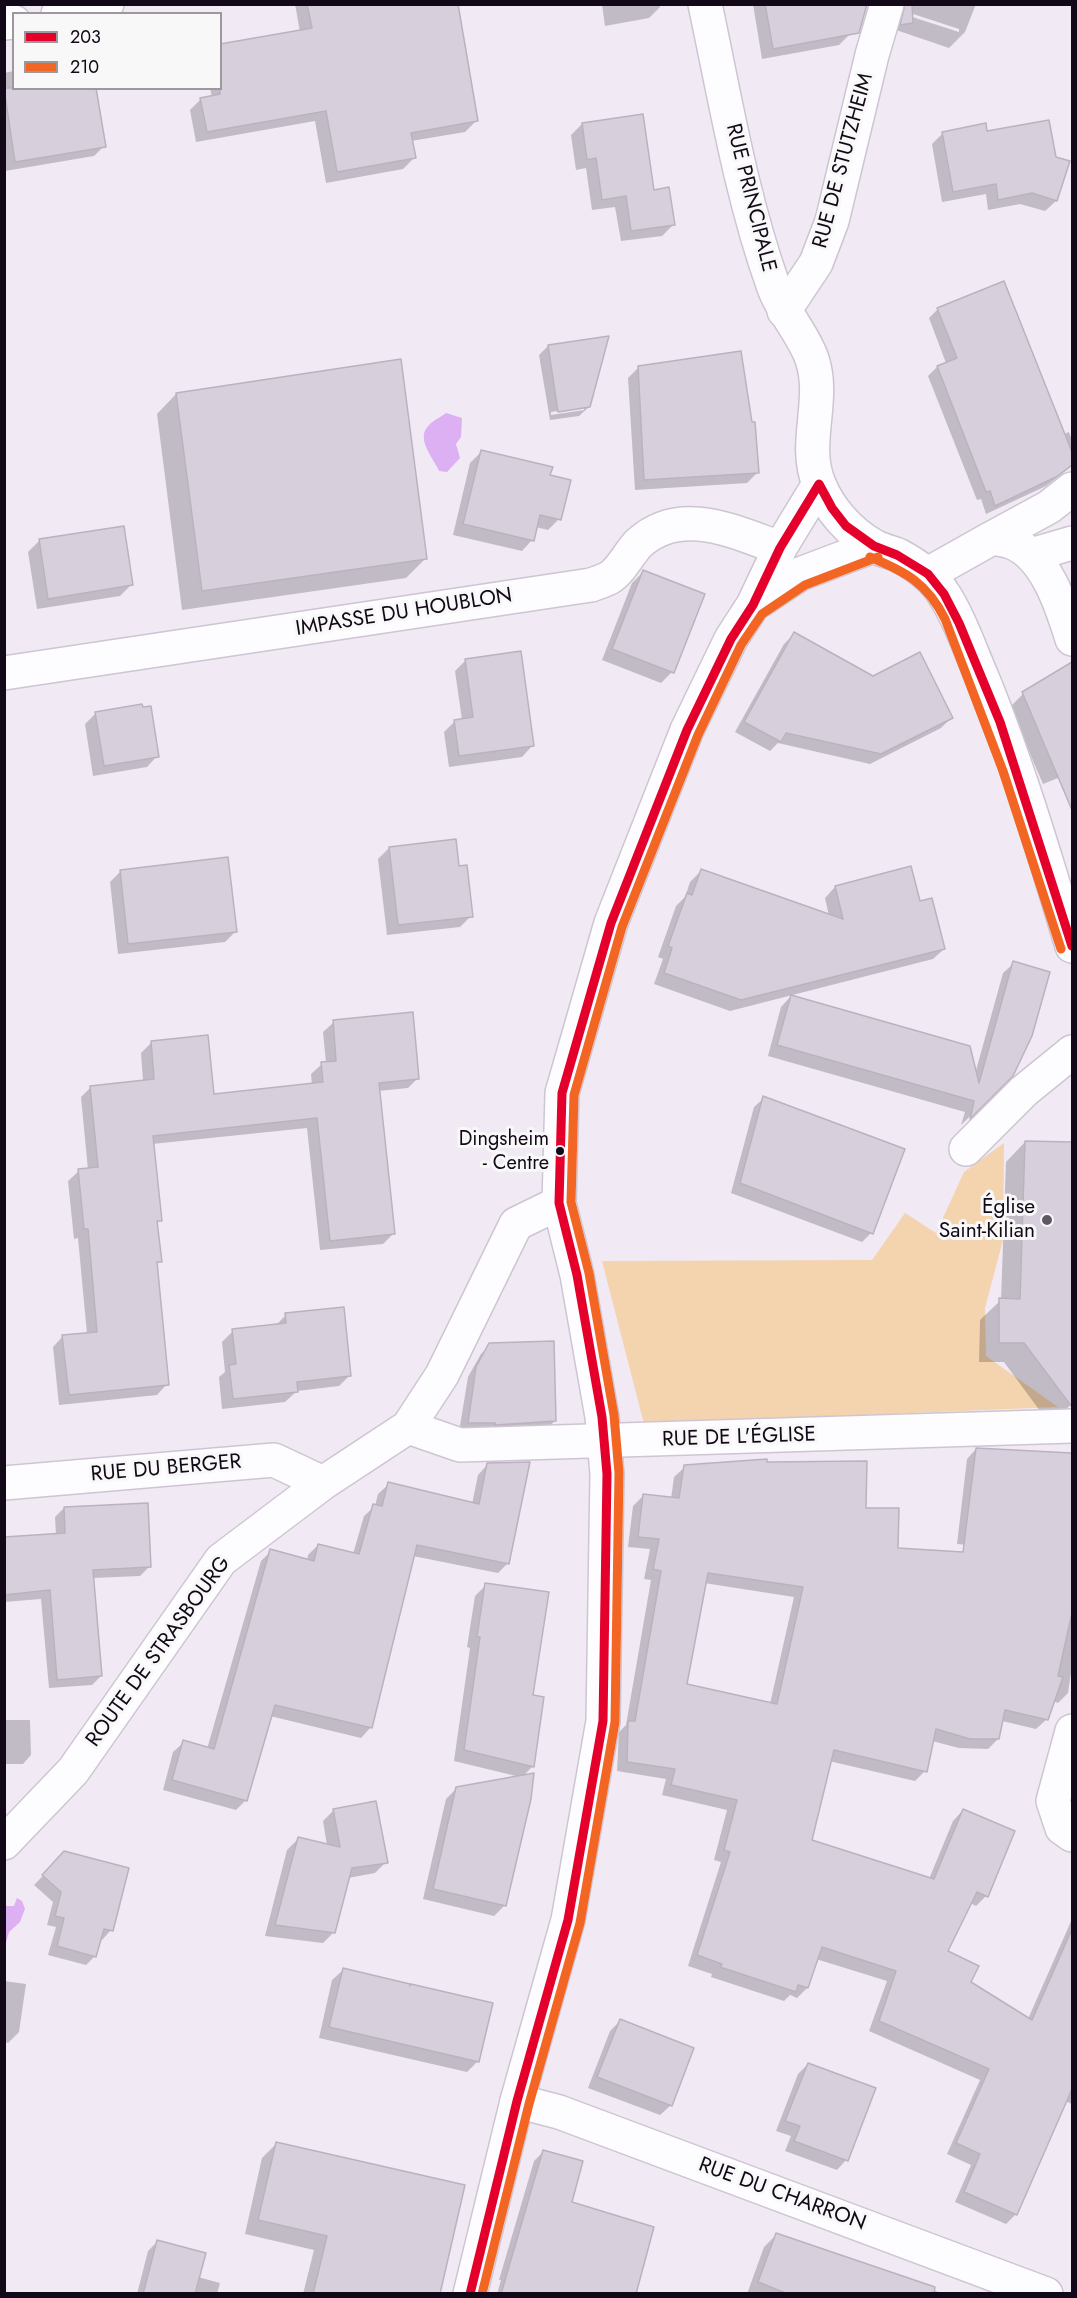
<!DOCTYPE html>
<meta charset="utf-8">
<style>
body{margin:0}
#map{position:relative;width:1077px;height:2298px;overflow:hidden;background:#f1eaf5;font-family:Jost,sans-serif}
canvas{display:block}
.frame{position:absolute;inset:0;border:6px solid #120817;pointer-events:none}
.legend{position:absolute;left:12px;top:12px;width:210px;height:78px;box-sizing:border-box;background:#f8f8f8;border:2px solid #9c989e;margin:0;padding:8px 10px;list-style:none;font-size:18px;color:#120817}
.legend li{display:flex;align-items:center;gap:12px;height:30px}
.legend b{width:30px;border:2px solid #9c989e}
</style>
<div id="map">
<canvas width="1077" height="2298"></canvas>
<div class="frame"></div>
<ul class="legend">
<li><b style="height:8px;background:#e4002b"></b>203</li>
<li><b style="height:8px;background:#f26522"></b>210</li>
</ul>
</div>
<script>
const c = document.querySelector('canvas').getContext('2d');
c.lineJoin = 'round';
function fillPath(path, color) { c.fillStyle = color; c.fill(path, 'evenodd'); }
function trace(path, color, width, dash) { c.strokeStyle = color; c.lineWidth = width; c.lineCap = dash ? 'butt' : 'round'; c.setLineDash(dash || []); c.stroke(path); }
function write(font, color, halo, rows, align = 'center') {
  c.font = font + ' Jost,sans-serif'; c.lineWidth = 6; c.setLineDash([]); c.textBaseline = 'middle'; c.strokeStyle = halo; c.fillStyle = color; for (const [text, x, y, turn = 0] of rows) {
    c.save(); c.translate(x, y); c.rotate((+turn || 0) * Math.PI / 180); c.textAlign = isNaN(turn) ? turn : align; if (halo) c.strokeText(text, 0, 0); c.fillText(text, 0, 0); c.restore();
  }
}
fillPath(new Path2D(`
 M1004 1143 1003 1240 985 1308 986 1356 1058 1407 644 1424 602 1261 872 1260 905 1213 936 1233 964 1172Z`), '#f4d3af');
fillPath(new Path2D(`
 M446 413 462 418 461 437 456 444 460 458 447 472 439 471C433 457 414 438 430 424 434 420 441 417 446 413Z
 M17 1898 22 1901 25 1909 20 1922 9 1932 5 1946V1906H14Z`), '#dcb0f2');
fillPath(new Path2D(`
 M295 4H456L477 120 465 132 411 141 414 158 403 169 326 183 315 121 196 142 190 110 201 99 212 97 210 88H220L300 32Z
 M602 4H660V7L649 18 605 26Z
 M753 4H845L850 34 839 45 762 59Z
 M906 4H976L965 32 949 48 896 30ZM904 11 959 29V32L903 14Z
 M14 71V88L104 146 94 156 5 171 4 73Z
 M582 124 653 191 673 225 662 236 621 241 615 207 592 210 586 168 576 170 571 135Z
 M943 133H986L1056 201 1045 211 1020 204 988 210 986 194 942 202 932 144Z
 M938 309 1064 434 1069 432 1072 440V466L1046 486 986 514 981 499 977 500 928 376 937 367 946 363 929 318Z
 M548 346 589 407 579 416 550 420 539 355ZM584 407V410L551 415V412Z
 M638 368 757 473 747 483 635 490 628 378Z
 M176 394 426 558 406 578 182 610 157 414Z
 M481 452 549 476 559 519 548 530 536 527 532 540 522 551 453 535 470 463Z
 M39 541 131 585 120 596 37 609 28 552Z
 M643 572 672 672 661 683 602 660 632 583Z
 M794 634 951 718 941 728 870 764 778 743 770 751 735 732 784 644Z
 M466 660 532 746 522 757 449 767 444 732 455 721 462 720 455 671Z
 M1061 671 1072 688V792L1063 776 1043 784 1010 707 1023 694Z
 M95 714 157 756 147 767 93 776 85 724Z
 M389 848 458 867 471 916 460 927 387 935 378 859Z
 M121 871 236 931 225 942 118 954 110 882Z
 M701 871 829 916 825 898 835 887 919 903 944 949 933 959 730 1011 654 984 663 959 658 957 676 906 685 897 690 882Z
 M1014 963 1012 1075 961 1125 965 1112 768 1056 781 1007 791 996 975 1074 1003 973Z
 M334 1022 418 1078 408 1088 378 1091 394 1233 383 1244 320 1250 307 1128 152 1144 160 1220 156 1224 160 1261 156 1265 167 1384 157 1395 59 1405 53 1347 63 1336 87 1334 78 1238 74 1239 68 1181 79 1171 88 1170 81 1097 91 1087 143 1081 141 1053 151 1043 213 1096 312 1085 311 1074 322 1064 326 1063 323 1032Z
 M764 1098 871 1233 862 1242 731 1193 754 1107Z
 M1025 1142 1072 1143V1403L1051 1426 1004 1362H979L980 1320 1001 1300 1006 1162Z
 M286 1315 350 1375 339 1386 297 1391 285 1402 222 1409 219 1377 225 1372 222 1342 233 1331 275 1326Z
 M490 1345 555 1421 545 1430 459 1432 468 1377 481 1354Z
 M976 1449 1072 1455V1554L957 1544 967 1459Z
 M488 1464 508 1563 498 1573 413 1556 371 1727 361 1738 270 1716 246 1800 236 1810 163 1790 173 1752 184 1742 207 1749 261 1561 271 1551 307 1561 308 1555 318 1545 353 1554 364 1516 375 1506 378 1494 389 1484 472 1504 478 1475Z
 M765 1464 865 1509 873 1565 1072 1608V1666L1068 1693 1058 1703 1053 1701 1047 1719 1036 1729 1002 1721 998 1739 988 1749 959 1748 932 1741 925 1771 915 1781 829 1761 810 1841 929 1879 953 1821 963 1810 986 1896 976 1906 970 1903 946 1951 969 1983 1028 2019 1072 1919V2104L1065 2101 1016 2214 1006 2224 955 2202 971 2165 947 2154 980 2080 869 2031 887 1981 816 1959 807 1988 797 1998 790 1995 784 2001 711 1977 712 1974 688 1966 721 1862 714 1860 727 1810 662 1795 666 1779 617 1771 619 1732 626 1725 651 1580 644 1579 650 1549 628 1547 633 1506 643 1496 671 1499 674 1477 685 1467ZM704 1583 794 1597 770 1704 685 1685Z
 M64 1508 149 1567 140 1576 92 1578 101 1676 92 1685 49 1688 41 1599 4 1602V1539L56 1535 55 1517Z
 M486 1585 533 1766 523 1776 505 1905 494 1916 423 1899 446 1799 457 1788 520 1777 454 1761 470 1648 467 1647 475 1596Z
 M4 1720H30L31 1755 23 1764H4Z
 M334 1810 386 1862 375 1873 348 1878 334 1932 323 1943 265 1936 287 1850 298 1839 327 1846 323 1821Z
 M65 1853 111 1930 102 1940 100 1939 95 1956 86 1965 48 1955 56 1927 47 1925 53 1902 34 1885Z
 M343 1970 478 2061 467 2072 319 2038 332 1980Z
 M4 1981 26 1984 19 2032 8 2043 4 2042Z
 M620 2021 671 2105 660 2115 588 2088 610 2031Z
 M808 2064 846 2160 837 2170 785 2151 791 2136 776 2131 798 2074Z
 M276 2144 386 2294H303L314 2250 245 2234 262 2158Z
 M544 2151 570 2203 634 2294H497L501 2280H499L534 2161Z
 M777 2234 944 2294H747L764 2247Z
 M158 2241 198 2277 220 2283 217 2294H137L148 2251Z`), '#0003');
const building = new Path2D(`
 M307 4H458L478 121 411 133 416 158 337 172 326 111 207 132 200 98 220 94V44L312 28Z
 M765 4H867L859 33 773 49Z
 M905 4H912L913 23 900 25Z
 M4 88H96L106 147 15 162Z
 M643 114 654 190 669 187 675 225 631 231 626 196 602 200 596 158 587 160 582 123Z
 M1049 120 1056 157 1070 161 1057 201 1032 193 998 200 996 184 953 192 942 132 986 123 987 131Z
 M1004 281 1072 452V465L1056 477 995 506 990 491 986 492 937 366 957 358 937 308Z
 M609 336 590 407 558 412 548 345Z
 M741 351 752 422H755L759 473 644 480 638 366Z
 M401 359 427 559 202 591 176 393Z
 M481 450 553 467 550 475 571 480 561 520 540 515 534 541 463 524Z
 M124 526 133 585 48 599 39 539Z
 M643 570 705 594 674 673 612 649Z
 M794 632 873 676 920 652 953 718 881 754 786 733 781 742 744 722Z
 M521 651 534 746 459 756 454 720 473 717 465 659Z
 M1072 662V810L1022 692Z
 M142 704 143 707 151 706 159 757 104 766 95 712Z
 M456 839 459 866 467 865 473 917 398 925 389 847Z
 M228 857 237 932 128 944 120 870Z
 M911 866 920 901 932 898 945 949 741 1000 664 973 672 948 668 946 687 893 692 895 701 869 843 919 835 886Z
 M1013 961 1050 972 1032 1036 1013 1076 970 1119 974 1101 777 1045 791 995 970 1046 979 1083Z
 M413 1012 419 1079 379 1083 395 1234 330 1241 317 1118 153 1136 162 1221H157L162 1262H157L169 1385 69 1395 62 1335 97 1332 88 1229H84L78 1169 98 1167 90 1086 154 1079 151 1041 208 1035 214 1094 323 1082 321 1062 336 1061 333 1020Z
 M763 1096 905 1149 873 1234 740 1183Z
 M1025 1141 1072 1142V1407L1024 1343H999V1298L1020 1299Z
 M344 1307 351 1376 297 1382 298 1392 233 1399 229 1365 236 1364 232 1329 286 1323 285 1313Z
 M554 1341 556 1421 495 1425V1423H468L476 1367 489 1343Z
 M976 1448 1072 1453V1613L1058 1676 1063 1677 1048 1720 1005 1710 999 1739H970L936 1729 927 1772 834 1750 812 1840 934 1879 963 1809 1015 1831 988 1897 977 1892 948 1951 979 1966 971 1982 1032 2020 1072 1929V2089L1017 2215 964 2192 980 2154 956 2143 989 2069 879 2021 896 1971 822 1947 808 1988 798 1985 796 1992 720 1967 722 1964 697 1955 730 1852 724 1850 737 1800 671 1785 675 1769 627 1762 628 1721H635L661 1571 653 1569 659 1539 638 1537 643 1494 679 1498 684 1465 767 1459V1462L867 1461 866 1508H899L898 1548 963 1552ZM708 1573 803 1587 777 1704 687 1684Z
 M530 1462 509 1564 417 1545 372 1728 275 1705 247 1801 172 1780 183 1740 214 1749 270 1549 314 1561 318 1544 359 1554 373 1504 382 1506 388 1482 479 1504 487 1463Z
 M148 1503 151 1567 93 1570 102 1676 57 1680 50 1590 4 1595V1537L65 1533 64 1507Z
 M485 1583 549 1592 533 1695 544 1697 534 1767 464 1750 480 1637H477Z
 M534 1773 531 1799 506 1906 433 1889 456 1787Z
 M376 1801 388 1863 352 1868 335 1933 275 1925 298 1837 340 1847 333 1809Z
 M64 1851 129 1868 113 1931 104 1929 96 1957 57 1946 64 1918 55 1916 61 1892 42 1875Z
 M343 1968 410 1984V1986L411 1984 493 2003 479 2062 329 2027Z
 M620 2019 694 2048 672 2106 597 2077Z
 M808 2063 876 2088 848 2161 794 2141 800 2126 785 2121Z
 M276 2142 465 2185 440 2294H313L327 2236 258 2220Z
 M543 2150 583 2161 572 2202 654 2227 636 2294H501Z
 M776 2233 935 2287 934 2294H788L758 2282Z
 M157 2240 206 2253 195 2294H143Z`);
fillPath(building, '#d8cfdc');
trace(building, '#bbb2bf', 1.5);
const minor = new Path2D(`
 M58 14 107 4
 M4 23 14 22
 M784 311 816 263 832 221 872 55 887 4
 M992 538 1049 507 1072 489
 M1031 555 1072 543
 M928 574 992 538C998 539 1005 540 1011 542 1046 555 1062 607 1072 639
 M4 673 591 585C597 583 603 581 609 578 621 571 629 553 639 543 681 505 734 532 780 548
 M966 1149 1024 1091 1072 1052
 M408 1427 460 1445 1072 1426
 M4 1483 274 1460 323 1483
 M1072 1731 1053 1801 1062 1828 1072 1835
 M4 1843 73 1771 221 1560 323 1483 408 1427 442 1375 516 1224 559 1203
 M517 2101 559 2112 1046 2294`);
const tertiary = new Path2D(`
 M705 4C725 98 741 195 773 285 782 312 804 335 812 359 826 401 802 443 819 484 829 509 850 533 874 546 881 550 890 552 898 555 917 565 934 577 945 596 961 621 970 650 982 677 1018 765 1045 856 1072 946
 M753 605 800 574 874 546
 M470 2294 517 2101 568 1920 603 1721 607 1474 602 1417 577 1275 559 1203 562 1093 611 923 687 730 731 639 753 605 780 548 819 484`);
trace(minor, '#cec5d3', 36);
trace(tertiary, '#cec5d3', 36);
trace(minor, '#fdfcfe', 33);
trace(tertiary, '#fdfcfe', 33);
trace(new Path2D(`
 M470 2294 517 2101 568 1920 603 1721 607 1474 602 1417 577 1275 559 1203 562 1093 611 923 687 730 731 639 753 605 780 548 819 484 832 508 846 526 874 546 897 555 928 574 944 594 959 623 1000 722 1072 946`), '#e4002b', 9);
trace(new Path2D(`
 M870 557C906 572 927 583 945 619L1003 771 1061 949
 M482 2294 529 2104 580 1923 615 1722 619 1473 614 1415 589 1273 571 1202 574 1095 622 927 698 735 741 645 762 614 805 585 878 557`), '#f26522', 9);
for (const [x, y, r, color] of [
 [560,1151,5,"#120817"],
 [1047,1220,6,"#605765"]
]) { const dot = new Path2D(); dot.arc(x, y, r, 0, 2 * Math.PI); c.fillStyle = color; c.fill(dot); trace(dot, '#f8f8f8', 2); }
write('20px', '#120817', '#f8f8f8', [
 ["Dingsheim",549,1140],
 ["- Centre",549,1164]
], 'right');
write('21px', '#120817', '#f8f8f8', [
 ["RUE DE STUTZHEIM",844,161,-75],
 ["RUE PRINCIPALE",750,198,76],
 ["IMPASSE DU HOUBLON",404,613,-9],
 ["RUE DE L'ÉGLISE",739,1438,-2],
 ["RUE DU BERGER",166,1469,-5],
 ["ROUTE DE STRASBOURG",159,1652,-54],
 ["RUE DU CHARRON",782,2195,20]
]);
write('21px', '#120817', '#f8f8f8', [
 ["Église",1035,1208],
 ["Saint-Kilian",1035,1232]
], 'right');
</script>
